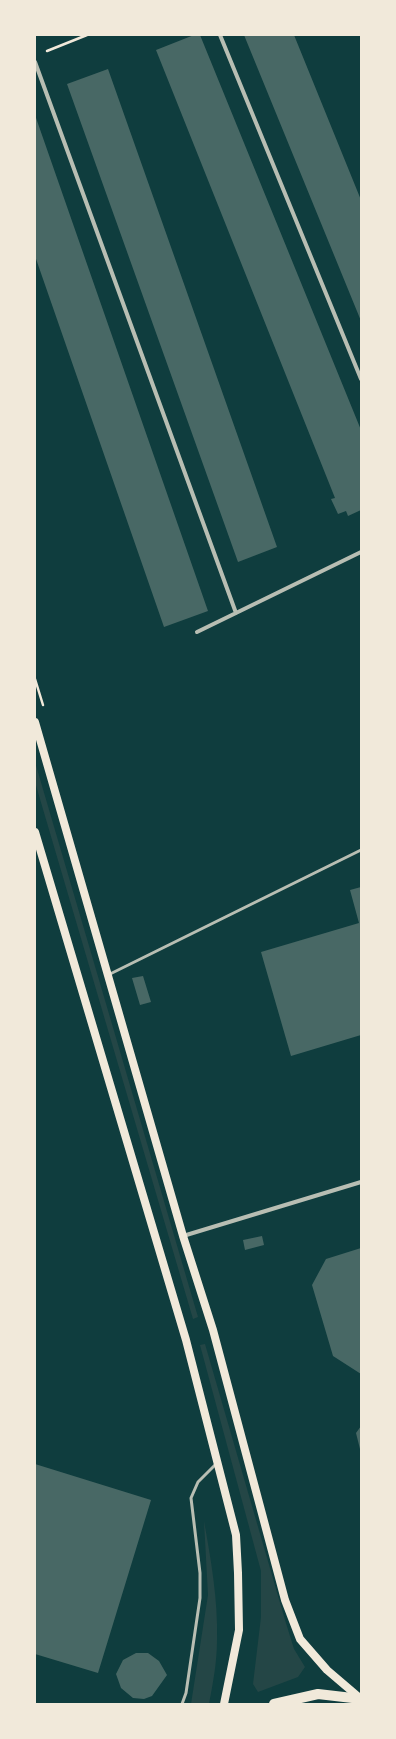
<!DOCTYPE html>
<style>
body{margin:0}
#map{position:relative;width:396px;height:1739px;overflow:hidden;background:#0f3d3e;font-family:Overpass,sans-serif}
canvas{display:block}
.frame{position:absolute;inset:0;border:36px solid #f1e9da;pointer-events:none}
</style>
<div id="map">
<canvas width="396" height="1739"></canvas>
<div class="frame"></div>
</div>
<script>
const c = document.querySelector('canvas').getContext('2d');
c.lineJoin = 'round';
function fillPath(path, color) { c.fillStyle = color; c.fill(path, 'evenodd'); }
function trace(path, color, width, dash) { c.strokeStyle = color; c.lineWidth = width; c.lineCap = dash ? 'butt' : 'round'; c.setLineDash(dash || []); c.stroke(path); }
fillPath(new Path2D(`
 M35 762 198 1317 193 1319 35 782Z
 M205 1344 285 1620 294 1649 305 1667 298 1677 258 1692 253 1684 261 1617V1571L200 1345Z
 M204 1521C211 1560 218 1600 217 1640 217 1662 213 1683 209 1704H191L208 1595Z`), '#244646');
fillPath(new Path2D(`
 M194 35H200L361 430V510L348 516 346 511 338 514 331 499 335 498 156 50Z
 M244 35H294L361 200V321Z
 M108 69 277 547 238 562 67 84Z
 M35 115 208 611 164 627 35 256Z
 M361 887V1035L291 1056 261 952 359 923 350 890Z
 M143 976 151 1002 140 1005 132 978Z
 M262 1236 264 1245 245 1250 243 1240Z
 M361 1248V1374L333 1356 312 1285 326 1259Z
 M361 1426V1449H360L356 1433Z
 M35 1464 151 1500 98 1673 35 1654Z
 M136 1653H148L159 1661 167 1675 152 1696 144 1699 133 1698 121 1688 116 1674 123 1660Z`), '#486865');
trace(new Path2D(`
 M47 51 87 35
 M35 679 43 705`), '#f1e9da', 2.5);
trace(new Path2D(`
 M108 975 361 850
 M182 1704 186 1693 200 1598V1573L191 1498 198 1482 216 1464`), '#b8beb3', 3);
trace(new Path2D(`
 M220 35 361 379
 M35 62 236 613
 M197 632 361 552
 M183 1236 361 1182`), '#b8beb3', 4);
trace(new Path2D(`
 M35 722 183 1236 213 1330 285 1600 300 1639 327 1670 361 1699
 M35 832 186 1340 236 1535 238 1573 239 1630 224 1704`), '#f1e9da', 8);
trace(new Path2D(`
 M274 1704 318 1694 361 1699`), '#f1e9da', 10);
</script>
